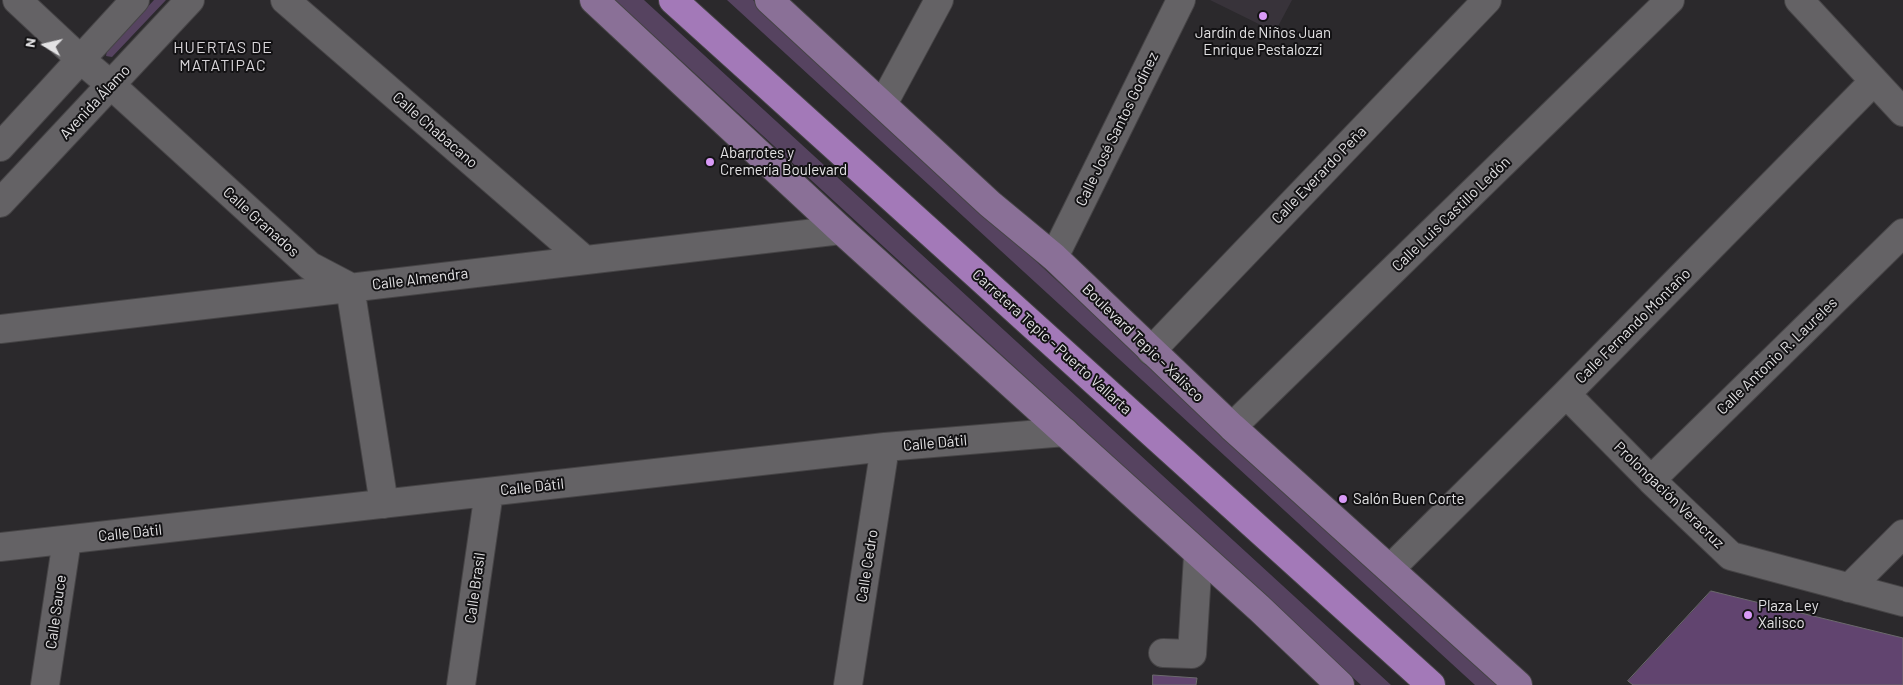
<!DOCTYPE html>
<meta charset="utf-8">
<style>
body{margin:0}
#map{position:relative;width:1903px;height:685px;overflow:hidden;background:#2b292c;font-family:Barlow,sans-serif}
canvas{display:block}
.north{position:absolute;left:20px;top:20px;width:50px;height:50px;-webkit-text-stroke:4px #131214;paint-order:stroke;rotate:279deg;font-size:14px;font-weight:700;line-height:20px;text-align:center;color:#e3e2e4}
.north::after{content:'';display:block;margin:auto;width:18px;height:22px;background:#e3e2e4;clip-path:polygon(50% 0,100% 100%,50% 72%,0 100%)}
</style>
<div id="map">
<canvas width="1903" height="685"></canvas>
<div class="north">N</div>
</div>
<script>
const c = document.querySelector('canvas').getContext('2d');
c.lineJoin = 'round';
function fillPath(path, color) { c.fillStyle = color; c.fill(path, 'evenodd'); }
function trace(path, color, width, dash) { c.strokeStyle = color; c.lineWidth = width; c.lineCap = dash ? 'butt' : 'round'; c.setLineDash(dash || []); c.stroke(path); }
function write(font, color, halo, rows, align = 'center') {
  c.font = font + ' Barlow,sans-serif'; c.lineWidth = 4; c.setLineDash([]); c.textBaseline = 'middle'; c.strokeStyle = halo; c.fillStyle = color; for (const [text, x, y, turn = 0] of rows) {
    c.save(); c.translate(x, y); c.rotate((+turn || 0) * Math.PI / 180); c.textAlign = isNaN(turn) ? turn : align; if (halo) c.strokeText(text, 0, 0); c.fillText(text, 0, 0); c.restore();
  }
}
fillPath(new Path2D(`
 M1210 0H1292L1275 32Z`), '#38333a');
fillPath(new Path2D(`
 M154 0H166L112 57 106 56 107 51Z
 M615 0H644L1391 685H1361Z
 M727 0H753L1144 361 1500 685H1475Z`), '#564360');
const building = new Path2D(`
 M1711 591 1903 638V685H1633L1628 681Z
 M1153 675 1197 678 1196 685H1153Z`);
fillPath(building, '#61446f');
trace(building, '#6c6a6d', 1);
const minor = new Path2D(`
 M17 0 80 59 111 85 310 266 350 287 384 504
 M285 0 585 260
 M1799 0 1903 112
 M883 104 939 0
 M0 147 135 0
 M0 203 190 0
 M1054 257 1181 0
 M0 329 841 230
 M1151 351 1487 0
 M1566 394 1651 480 1731 556 1903 602
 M1232 427 1670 0
 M1651 480 1903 233
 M0 547 885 447 1065 432
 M1390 569 1566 394 1874 81
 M1849 588 1903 534
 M1163 653 1192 654 1198 556
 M45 685 67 540
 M461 685 489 492
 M848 685 885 447`);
const major = new Path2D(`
 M594 0 841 230 1259 608 1340 685
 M769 0 990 204 1054 257 1232 427 1518 685`);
const highway = new Path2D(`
 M673 0 1431 685`);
trace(minor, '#464446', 30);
trace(major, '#464446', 30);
trace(highway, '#464446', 30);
trace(minor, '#646265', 28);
trace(major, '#8a7097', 28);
trace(highway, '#a379b8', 28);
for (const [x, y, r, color] of [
 [1263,16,5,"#d99af7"],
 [710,162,5,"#d99af7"],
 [1343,499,5,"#d99af7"],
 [1748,615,5,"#d99af7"]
]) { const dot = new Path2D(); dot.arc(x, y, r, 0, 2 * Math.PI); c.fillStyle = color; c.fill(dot); trace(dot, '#131214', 2); }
write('15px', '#e3e2e4', '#131214', [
 ["Jardín de Niños Juan",1263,33,"center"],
 ["Enrique Pestalozzi",1263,50,"center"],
 ["Abarrotes y",720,153],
 ["Cremería Boulevard",720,170],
 ["Salón Buen Corte",1353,499],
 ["Plaza Ley",1758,606],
 ["Xalisco",1758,623]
], 'left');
write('15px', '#e3e2e4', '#131214', [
 ["Avenida Álamo",95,102,-47],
 ["Calle José Santos Godínez",1117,129,-64],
 ["Calle Chabacano",435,130,41],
 ["Calle Everardo Peña",1319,175,-46],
 ["Calle Luis Castillo Ledón",1451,214,-44],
 ["Calle Granados",261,222,42],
 ["Calle Almendra",420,279,-7],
 ["Calle Fernando Montaño",1633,326,-45],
 ["Carretera Tepic - Puerto Vallarta",1052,342,42],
 ["Boulevard Tepic - Xalisco",1143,343,44],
 ["Calle Antonio R. Laureles",1777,356,-44],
 ["Calle Dátil",935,443,-5],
 ["Calle Dátil",532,487,-6],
 ["Prolongación Veracruz",1669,495,44],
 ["Calle Dátil",130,533,-6],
 ["Calle Cedro",867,566,-81],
 ["Calle Brasil",475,588,-82],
 ["Calle Sauce",56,612,-82]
]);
c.letterSpacing = '1px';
write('16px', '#d8d5d9', '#131214', [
 ["HUERTAS DE",223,48],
 ["MATATIPAC",223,66]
]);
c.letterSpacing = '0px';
</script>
